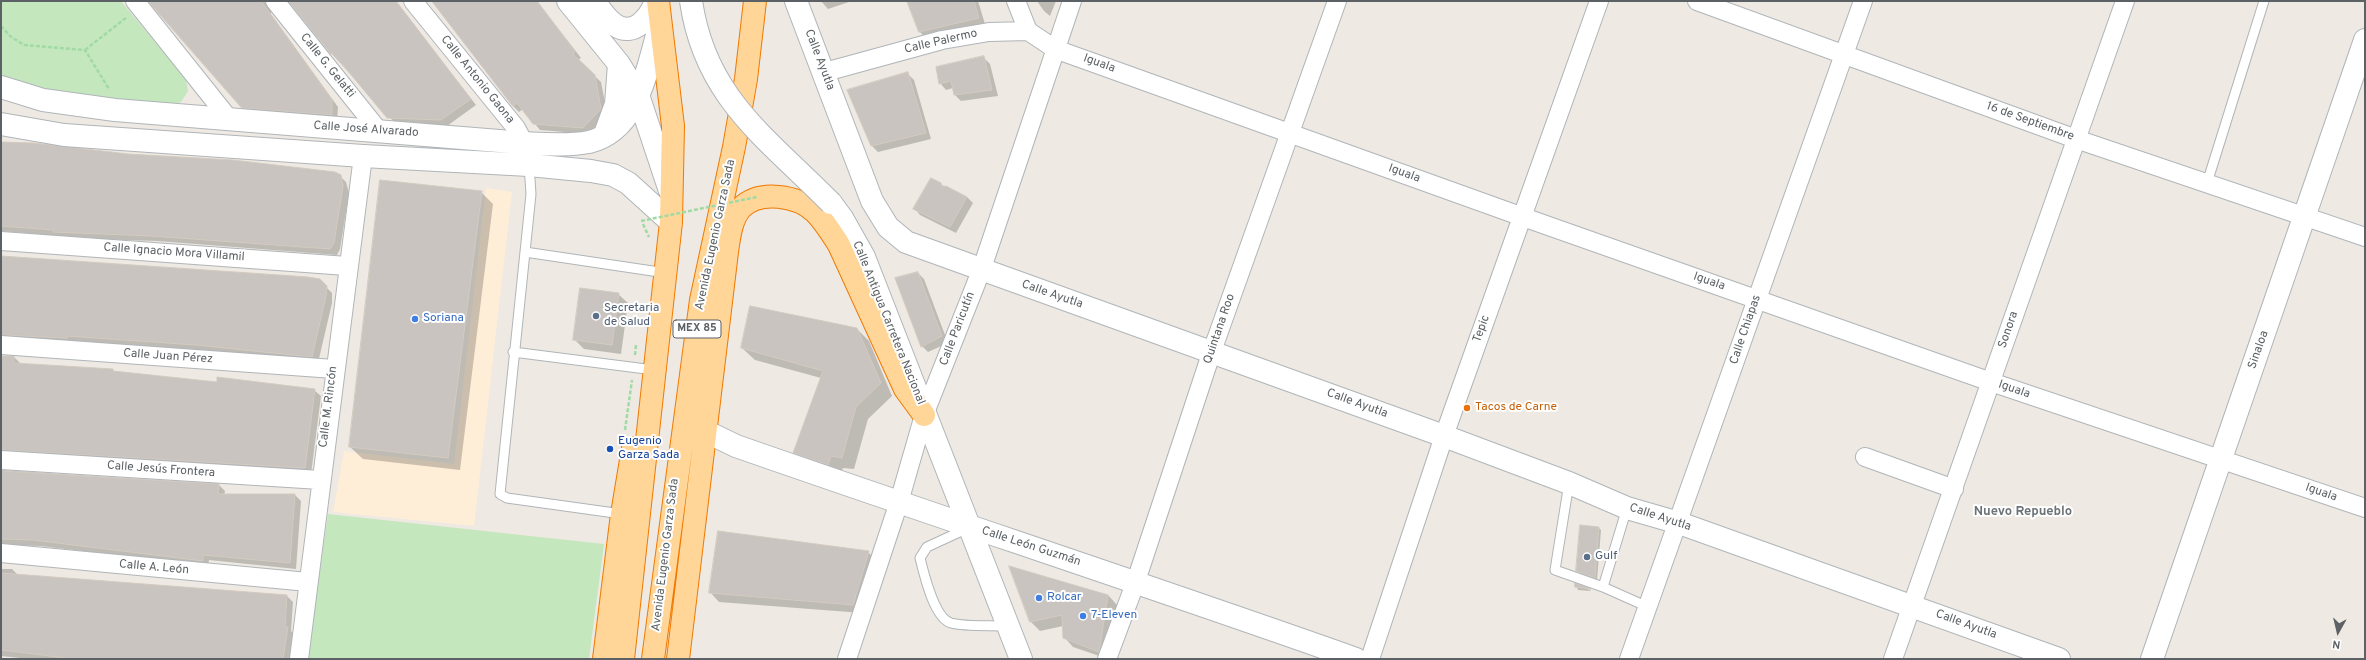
<!DOCTYPE html>
<meta charset="utf-8">
<style>
body{margin:0}
#map{position:relative;width:2366px;height:660px;overflow:hidden;background:#eee9e2;font-family:Overpass,sans-serif}
canvas{display:block}
.frame{position:absolute;inset:0;border:2px solid #5b6164;pointer-events:none}
.north{position:absolute;left:2318px;top:612px;width:40px;height:40px;-webkit-text-stroke:3px #fff;paint-order:stroke;rotate:188deg;font-size:11px;font-weight:700;line-height:16px;text-align:center;color:#5b6164}
.north::after{content:'';display:block;margin:auto;width:14px;height:18px;background:#5b6164;clip-path:polygon(50% 0,100% 100%,50% 72%,0 100%)}
</style>
<div id="map">
<canvas width="2366" height="660"></canvas>
<div class="frame"></div>
<div class="north">N</div>
</div>
<script>
const c = document.querySelector('canvas').getContext('2d');
c.lineJoin = 'round';
function fillPath(path, color) { c.fillStyle = color; c.fill(path, 'evenodd'); }
function trace(path, color, width, dash) { c.strokeStyle = color; c.lineWidth = width; c.lineCap = dash ? 'butt' : 'round'; c.setLineDash(dash || []); c.stroke(path); }
function write(font, color, halo, rows, align = 'center') {
  c.font = font + ' Overpass,sans-serif'; c.lineWidth = 4; c.setLineDash([]); c.textBaseline = 'middle'; c.strokeStyle = halo; c.fillStyle = color; for (const [text, x, y, turn = 0] of rows) {
    c.save(); c.translate(x, y); c.rotate((+turn || 0) * Math.PI / 180); c.textAlign = isNaN(turn) ? turn : align; if (halo) c.strokeText(text, 0, 0); c.fillText(text, 0, 0); c.restore();
  }
}
fillPath(new Path2D(`
 M486 188 512 192 474 526 333 512 344 451 454 464Z`), '#ffeed7');
fillPath(new Path2D(`
 M1 1H121L186 80 188 91 181 102 164 107 72 97 1 77Z
 M328 514 604 544 589 659H307Z`), '#c5e7bd');
fillPath(new Path2D(`
 M150 1H274L271 3V14L338 107 337 121 249 113Z
 M290 1H395L476 105 447 126 395 123 332 54Z
 M432 1H537L581 58 578 60 601 82 607 113 589 134 540 130 523 109 519 112 513 106Z
 M821 1H852L828 9Z
 M908 1H978L985 24 926 38 920 32Z
 M1037 1H1056L1050 16 1044 11Z
 M984 58 990 64 998 96 961 101 955 95 953 88 946 90 940 83Z
 M908 74 914 80 931 139 878 152 872 146Z
 M1 143 340 176 346 182 349 193 340 249 337 255 157 241 60 238 58 236 1 231Z
 M940 184 967 197 973 203 956 233 920 215 914 208Z
 M481 192 493 204 460 470 363 459 350 447Z
 M1 257 319 280 332 293V303L318 363 1 344Z
 M918 273 924 279 948 343 928 352 922 346Z
 M618 294 628 303 621 354 584 349 574 339Z
 M857 329 869 341 892 396 868 419 854 469 843 468 840 476 806 464 794 452 821 378 755 360 742 348Z
 M1 356 14 357 21 364 112 370 115 373 218 383 314 390 321 396 311 474 59 458 1 450Z
 M1 470 219 485 225 491 224 495H295L301 501 296 569 209 560 208 566 40 546 1 545Z
 M1598 527 1601 530 1597 580 1577 571Z
 M868 552 877 561 862 613 719 602 710 592Z
 M1011 568 1108 595 1117 605 1108 659 1073 647 1064 637 1063 626 1040 631 1031 622Z
 M1 569H12L18 575 287 596 293 602 291 631 294 634 290 659H29L1 656Z
 M1576 585 1590 590 1591 591 1578 590Z`), '#0003');
const building = new Path2D(`
 M148 1H261L332 100V115L242 108Z
 M288 1H396L471 99 441 120 387 118 333 53 331 54Z
 M432 1H537L575 52 573 54 595 75 601 109 583 128 533 124 517 103 513 106Z
 M907 1H974L979 18 919 32Z
 M984 56 992 90 954 95 951 81 939 84 936 67Z
 M908 72 926 133 871 146 847 90Z
 M1 142 34 143 128 154 233 160 335 172 341 175 343 186 334 243 330 249 151 236 53 232V230L1 226Z
 M931 178 941 183 942 187 946 186 967 197 950 227 913 209Z
 M380 180 482 191 448 458 349 447Z
 M1 256 308 277 320 279 327 286 326 296 312 357 196 345 67 336V338L1 335Z
 M918 272 942 336 921 347 895 278Z
 M580 288 619 293 612 345 573 340Z
 M750 306 857 328 881 383 856 407 842 458 831 456 828 465 793 453 823 371 741 348Z
 M1 356H14V363L113 369V371L217 382V377L315 389 305 468 1 450Z
 M1 471 219 484 218 494H295L290 563 203 555V561L33 540 1 539Z
 M1580 525 1599 527 1595 578 1576 571Z
 M718 531 869 551 853 605 709 593Z
 M1009 566 1108 595 1099 652 1063 638 1062 615 1030 622Z
 M1 573 287 595 285 627H288L283 659H74L1 650Z
 M1575 583 1591 589 1575 587Z`);
fillPath(building, '#c9c4bf');
trace(building, '#d3cac0', 1);
const service = new Path2D(`
 M2207 183 2264 1
 M525 252 531 194 529 165
 M513 352 654 370
 M1569 483 1555 570 1603 587 1627 508
 M622 514 507 498 500 494 525 252 666 273
 M966 529 927 547 920 558C924 574 934 618 951 623 966 627 991 625 1007 626
 M1603 587 1648 607`);
const minor = new Path2D(`
 M135 1 230 120
 M275 1 379 131
 M413 1 516 128 524 143 527 154
 M1016 1 1028 31
 M1697 1 2076 139 2365 237
 M825 72 942 40 989 32 1028 31 1055 49 1523 217 1991 382 2365 508
 M1 241 347 266
 M1 345 334 369
 M1865 457 1954 489
 M1 460 320 480
 M1 553 308 582
 M299 659 363 156
 M847 659 899 502 924 415 981 271 1072 1
 M1107 659 1136 581 1212 351 1337 1
 M1370 659 1444 436 1599 1
 M1629 659 1863 1
 M1893 659 2125 1`);
const tertiary = new Path2D(`
 M568 1 619 64 638 95 670 191
 M594 1C600 9 606 19 615 25 634 38 650 17 656 1
 M1 87 43 100 115 110 524 143C545 144 568 146 589 142 639 130 647 67 660 25
 M1 124 64 135 363 156 529 165 591 171 613 175 628 183 671 222
 M605 134 616 104 619 64
 M707 432 736 446C942 518 1150 586 1356 659
 M2152 659 2365 40`);
const secondary = new Path2D(`
 M796 1 872 201 888 227 906 242 1444 436 1569 483 1627 508 1679 523 2059 659
 M831 203 842 218 864 257 1021 659`);
const trunk = new Path2D(`
 M604 659 622 514 633 448
 M623 659 671 222 673 126 658 1
 M653 659 701 300 734 147 746 79 755 1
 M678 659 727 252C729 238 731 219 741 208 760 189 798 196 815 212 825 222 832 234 839 245L905 389 924 415`);
trace(service, '#b0b5b9', 11);
trace(minor, '#b0b5b9', 20);
trace(tertiary, '#b0b5b9', 24);
trace(secondary, '#afb5b9', 24);
trace(trunk, '#f17900', 24);
trace(new Path2D(`
 M1 26 10 36 24 45 85 50 109 89
 M85 50 127 17
 M643 224 649 237
 M635 355 636 344
 M625 430 632 380`), '#a0daa4', 2.5, [4, 2]);
trace(service, '#fff', 9);
trace(minor, '#fff', 18);
trace(tertiary, '#fff', 22);
trace(secondary, '#fff', 22);
trace(trunk, '#ffd698', 22);
const secondaryBridge = new Path2D(`
 M691 1C705 98 767 138 831 203`);
trace(secondaryBridge, '#afb5b9', 24, []);
trace(new Path2D(`
 M641 221 757 197`), '#a0daa4', 2.5, [4, 2]);
trace(secondaryBridge, '#fff', 22);
for (const [x, y, r, color] of [
 [596,316,4,"#5c6f8a"],
 [415,319,4,"#3f7fe0"],
 [1467,408,4,"#e8710a"],
 [610,449,4,"#1a4fb4"],
 [1587,557,4,"#5c6f8a"],
 [1039,598,4,"#3f7fe0"],
 [1083,616,4,"#3f7fe0"]
]) { const dot = new Path2D(); dot.arc(x, y, r, 0, 2 * Math.PI); c.fillStyle = color; c.fill(dot); trace(dot, '#fff', 1.5); }
for (const [x, y, w] of [
 [697,329,48]
]) { const box = new Path2D(); box.roundRect(x - w / 2, y - 9, w, 18, 3); c.fillStyle = '#fff'; c.fill(box); trace(box, '#5b6164', 1); }
write('bold 11px', '#5b6164', null, [
 ["MEX 85",697,329]
]);
write('12px', '#5b6164', '#fff', [
 ["Calle Palermo",941,42,-13],
 ["Calle Ayutla",819,60,69],
 ["Iguala",1099,64,20],
 ["Calle G. Gelatti",327,66,51],
 ["Calle Antonio Gaona",477,80,51],
 ["16 de Septiembre",2030,122,20],
 ["Calle José Alvarado",366,130,4],
 ["Iguala",1404,174,20],
 ["Avenida Eugenio Garza Sada",716,235,-78],
 ["Calle Ignacio Mora Villamil",174,253,4],
 ["Iguala",1709,282,19],
 ["Calle Ayutla",1052,295,19],
 ["Calle Antigua Carretera Nacional",888,323,68],
 ["Calle Paricutín",958,329,-69],
 ["Quintana Roo",1220,329,-71],
 ["Tepic",1482,329,-70],
 ["Calle Chiapas",1746,330,-71],
 ["Sonora",2009,330,-71],
 ["Sinaloa",2259,350,-71],
 ["Calle Juan Pérez",168,357,4],
 ["Iguala",2014,390,19],
 ["Calle Ayutla",1357,404,20],
 ["Calle M. Rincón",329,407,-83],
 ["Calle Jesús Frontera",161,470,4],
 ["Iguala",2321,493,19],
 ["Calle Ayutla",1660,518,18],
 ["Calle León Guzmán",1031,547,18],
 ["Avenida Eugenio Garza Sada",666,555,-83],
 ["Calle A. León",154,568,5],
 ["Calle Ayutla",1966,625,20]
]);
write('12px', '#4e5e75', '#fff', [
 ["Secretaria",604,309],
 ["de Salud",604,323],
 ["Gulf",1595,557]
], 'left');
write('12px', '#366cbe', '#fff', [
 ["Soriana",423,319],
 ["Rolcar",1047,598],
 ["7-Eleven",1091,616]
], 'left');
write('12px', '#c56008', '#fff', [
 ["Tacos de Carne",1475,408]
], 'left');
write('12px', '#164399', '#fff', [
 ["Eugenio",618,442],
 ["Garza Sada",618,456]
], 'left');
write('bold 13px', '#6c7376', '#fff', [
 ["Nuevo Repueblo",2023,512]
]);
</script>
